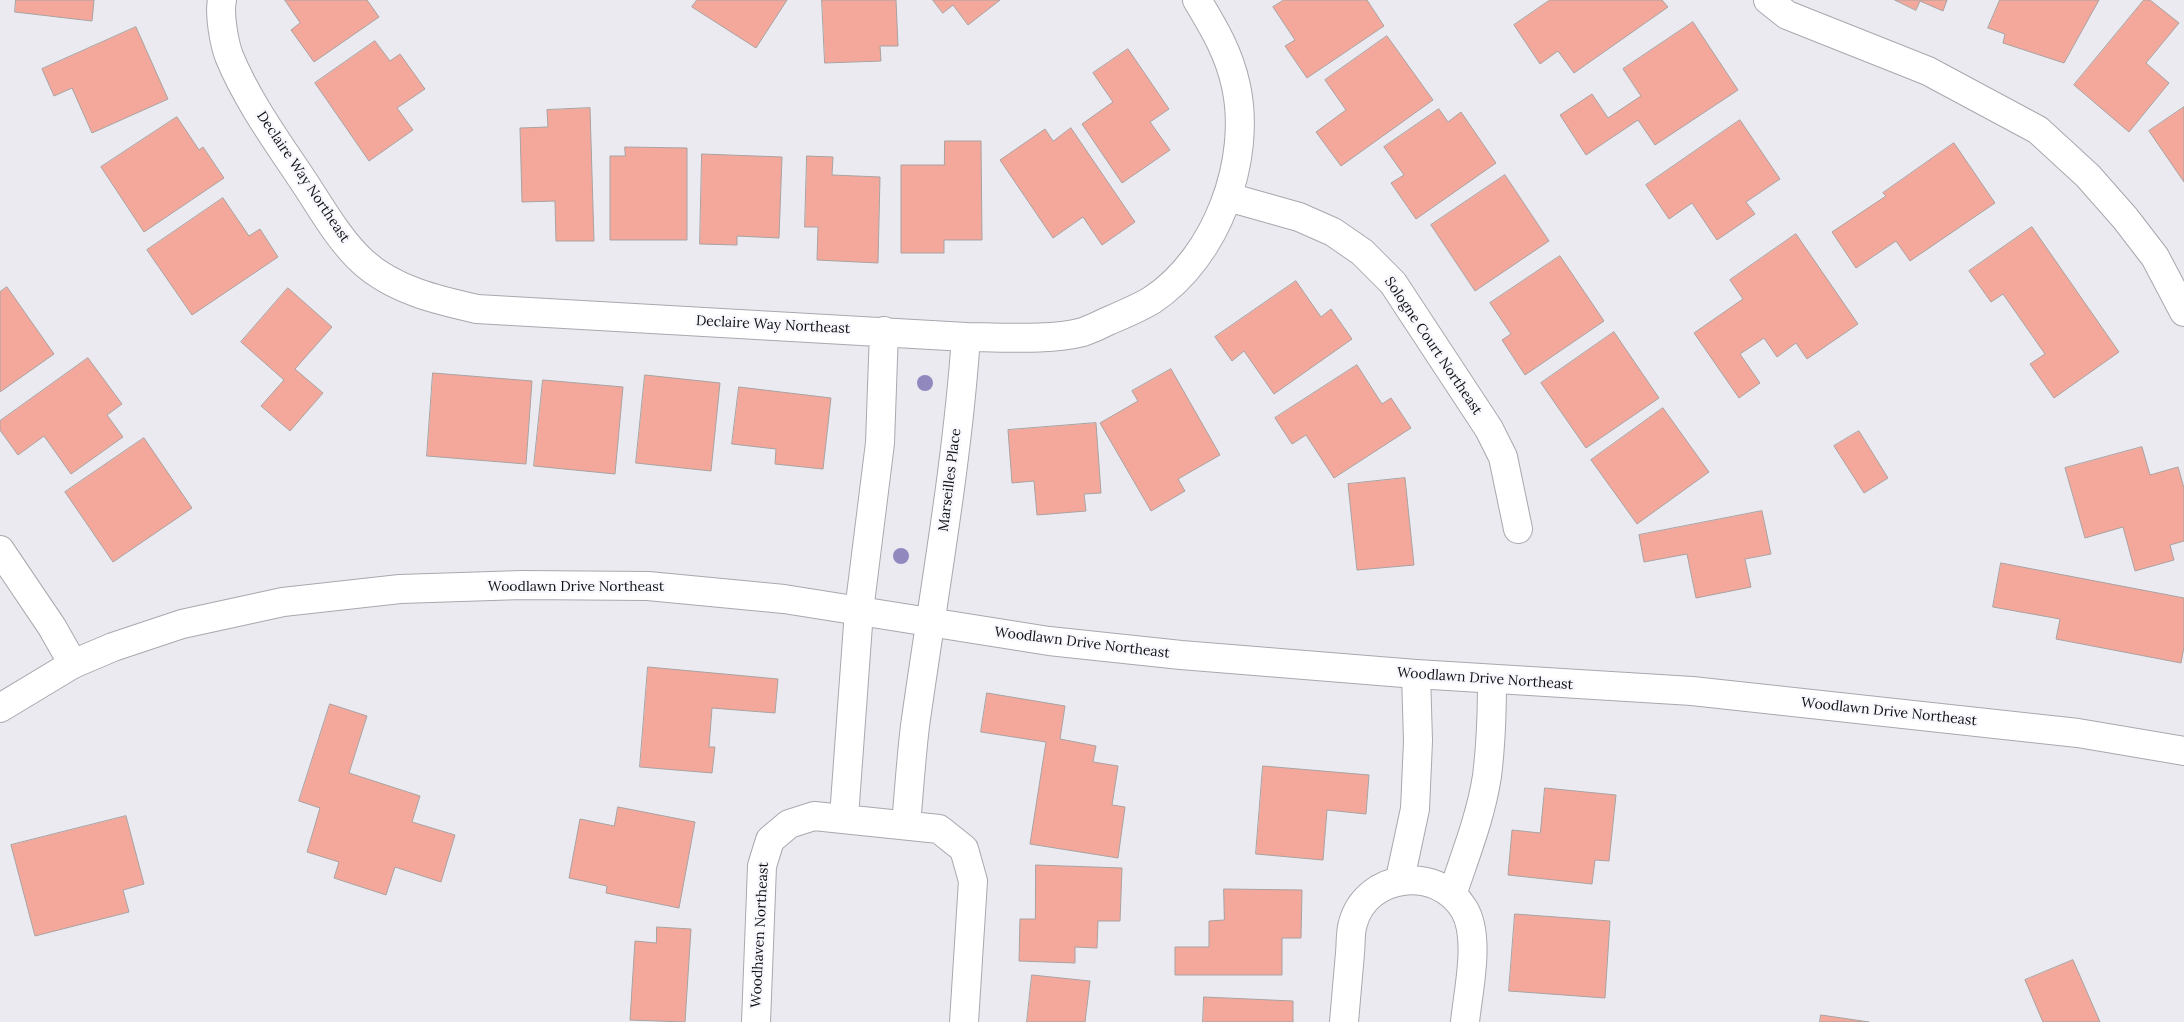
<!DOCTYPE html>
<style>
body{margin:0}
canvas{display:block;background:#eaeaf0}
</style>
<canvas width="2184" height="1022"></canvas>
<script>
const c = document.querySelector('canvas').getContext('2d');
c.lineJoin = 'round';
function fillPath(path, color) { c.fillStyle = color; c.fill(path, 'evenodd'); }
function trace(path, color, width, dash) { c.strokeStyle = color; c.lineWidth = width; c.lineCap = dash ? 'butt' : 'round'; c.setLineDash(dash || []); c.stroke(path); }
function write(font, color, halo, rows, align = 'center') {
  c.font = font + ' Lora,serif'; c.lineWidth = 4.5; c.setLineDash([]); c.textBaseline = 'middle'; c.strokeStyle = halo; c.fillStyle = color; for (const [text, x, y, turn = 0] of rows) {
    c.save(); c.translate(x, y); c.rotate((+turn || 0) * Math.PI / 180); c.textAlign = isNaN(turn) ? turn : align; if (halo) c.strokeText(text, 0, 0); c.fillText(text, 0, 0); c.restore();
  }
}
const building = new Path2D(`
 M16 0H94L92 21 15 12Z
 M285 0H367L379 17 314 62 291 30 300 23Z
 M697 0H787L756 48 692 7Z
 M822 0H896L898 46H880L881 61 825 63Z
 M933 0H1000L968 25 953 5 943 13Z
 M1284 0H1367L1384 26 1307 78 1285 46 1295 40 1273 7Z
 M1550 0H1662L1668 7 1574 73 1558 51 1540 64 1514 25Z
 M1895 0H1947L1943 11 1920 1 1916 10Z
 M2000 0H2099L2064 63 2003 43 2005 34 1988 28Z
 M2144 0H2150L2179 23 2146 63 2169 83 2129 132 2074 85Z
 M1693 22 1738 90 1655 145 1638 120 1586 155 1560 115 1592 94 1608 118 1641 96 1623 69Z
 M136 27 168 99 92 133 72 88 54 96 42 69Z
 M1387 36 1433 100 1341 166 1316 132 1346 110 1325 80Z
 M375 41 390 61 400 54 425 89 397 108 413 130 369 161 315 83Z
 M1128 49 1169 109 1150 122 1170 150 1122 183 1082 124 1113 102 1093 73Z
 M2184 107V182L2149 131Z
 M590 108 594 241H556L555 201 522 202 520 128 548 127 547 110Z
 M1439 109 1448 122 1461 112 1496 163 1416 219 1391 183 1404 175 1384 147Z
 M177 117 199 150 203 147 224 178 144 232 101 167Z
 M1740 120 1780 179 1746 202 1755 214 1717 240 1692 203 1669 219 1646 185Z
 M1071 128 1135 222 1102 245 1083 217 1053 238 1000 160 1045 129 1053 141Z
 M945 141H981L982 240H944V253H901V165H944Z
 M1954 143 1995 203 1910 261 1896 241 1856 268 1832 232 1886 196 1883 193Z
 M625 147 687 148V240H610V156H625Z
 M702 154 782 157 779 238 737 236V245L700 244Z
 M807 156 833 157 832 175 880 177 878 263 817 260 818 227H805Z
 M1505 175 1549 241 1475 291 1431 225Z
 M223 198 249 236 260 229 278 257 192 315 147 250Z
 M2032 227 2119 352 2054 398 2030 364 2045 354 2003 294 1991 302 1969 271Z
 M1796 234 1858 324 1807 359 1796 343 1777 357 1764 338 1740 354 1760 383 1739 398 1694 333 1743 299 1730 280Z
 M1560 256 1604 321 1525 375 1502 340 1511 334 1490 303Z
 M1296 281 1321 317 1331 309 1352 339 1274 394 1244 351 1232 361 1215 337Z
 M7 287 54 354 0 392V292Z
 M288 288 332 327 295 369 323 393 290 431 261 406 284 380 241 342Z
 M1614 332 1659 398 1586 448 1541 383Z
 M88 358 122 404 107 415 123 437 71 474 44 436 18 455 0 430V421Z
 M1357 365 1382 404 1391 398 1411 428 1334 478 1306 435 1292 444 1275 418Z
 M1171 369 1220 455 1178 479 1185 491 1151 511 1100 423 1138 401 1132 391Z
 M433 373 532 381 526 464 427 456Z
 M645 375 720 383 711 471 636 463Z
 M543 380 623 387 615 474 534 466Z
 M739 387 831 398 823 469 775 464 776 449 732 444Z
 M1663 408 1709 472 1637 524 1591 460Z
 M1096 423 1101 493 1084 494 1086 511 1037 515 1034 481 1012 483 1008 430Z
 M1859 431 1888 478 1864 493 1834 446Z
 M144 438 192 508 113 562 65 492Z
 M2142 447 2150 475 2178 467 2184 488V541L2170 545 2174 560 2135 571 2123 527 2085 538 2065 468Z
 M1405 478 1414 565 1357 570 1348 484Z
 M1762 511 1771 554 1745 559 1751 587 1696 598 1687 554 1644 562 1639 535Z
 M2001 563 2184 598V647L2181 663 2056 639 2060 619 1993 607Z
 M648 667 778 679 775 713 712 708 709 747H715L712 773 640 767Z
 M987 693 1065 706 1060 739 1096 746 1093 762 1118 766 1112 805 1125 807 1118 858 1030 844 1046 742 981 732Z
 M330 704 367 716 349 773 420 796 412 822 455 835 441 882 395 867 386 895 334 878 339 862 307 852 320 808 299 801Z
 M1263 766 1369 775 1366 814 1327 810 1323 860 1256 854Z
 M1545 788 1616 795 1609 861 1595 860 1592 884 1508 875 1512 830 1540 833Z
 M618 807 695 822 679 908 606 893 607 886 569 878 580 819 614 826Z
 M126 816 144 884 123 890 129 912 35 936 11 845Z
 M1036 865 1122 868 1120 921H1098L1097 948 1075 947V963L1019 961 1020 919H1035Z
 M1224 889 1302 890 1301 938H1282V975H1175V947H1209V921L1224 920Z
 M1515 914 1610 921 1605 998 1509 991Z
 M657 927 691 929 685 1022 630 1020 635 941 656 943Z
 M2073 960 2100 1022H2043L2025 980Z
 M1032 975 1090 981 1085 1022H1027Z
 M1204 997 1293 1001V1022H1203Z
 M1821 1015 1869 1022H1820Z`);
fillPath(building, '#f4a89c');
trace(building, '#a9a2a1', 1);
const street = new Path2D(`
 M222 0C219 14 224 42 229 56 247 100 276 140 302 179 321 207 338 239 363 262 394 290 437 300 477 309L966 337C1003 337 1048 341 1083 332 1091 329 1100 325 1108 321 1122 315 1139 308 1152 300 1217 257 1252 160 1236 86 1229 53 1214 28 1197 0
 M1768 0 1787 15 1928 71 2038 130 2088 176 2125 218 2155 257 2184 312
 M1228 197 1299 217 1333 232 1362 252 1393 283 1489 429 1503 457 1518 529
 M0 550 52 627 73 664
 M844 817 859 611 880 443 884 331
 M906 824C909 792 911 759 915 726 933 597 957 467 966 337
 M1400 879 1415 809 1418 741 1416 674
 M1452 895C1465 856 1481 816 1487 776 1491 744 1492 712 1492 680
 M756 1022 762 866 770 840 789 824 814 816 939 829 964 849 973 881 964 1022
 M1344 1022C1346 999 1348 976 1350 953 1351 944 1350 932 1353 923 1367 873 1437 865 1464 909 1481 937 1468 991 1465 1022`);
const secondary = new Path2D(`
 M0 708 73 664 113 647 182 624 283 602 400 589 522 585 648 586 784 599 1049 641 1181 655 1416 674 1692 691 2078 733 2184 751`);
trace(street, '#a8a8af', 30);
trace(secondary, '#a8a8af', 30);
trace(street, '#fff', 28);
trace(secondary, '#fff', 28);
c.fillStyle = '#9188be';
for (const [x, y] of [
 [925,383],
 [901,556]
]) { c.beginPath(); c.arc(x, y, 8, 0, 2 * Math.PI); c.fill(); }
write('14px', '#111113', '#f7f7fe', [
 ["Declaire Way Northeast",303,177,56],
 ["Declaire Way Northeast",773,325,3],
 ["Sologne Court Northeast",1433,346,56],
 ["Marseilles Place",950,480,-83],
 ["Woodlawn Drive Northeast",576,587],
 ["Woodlawn Drive Northeast",1082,643,7],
 ["Woodlawn Drive Northeast",1485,679,4],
 ["Woodlawn Drive Northeast",1889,712,6],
 ["Woodhaven Northeast",760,935,-87]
]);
</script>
